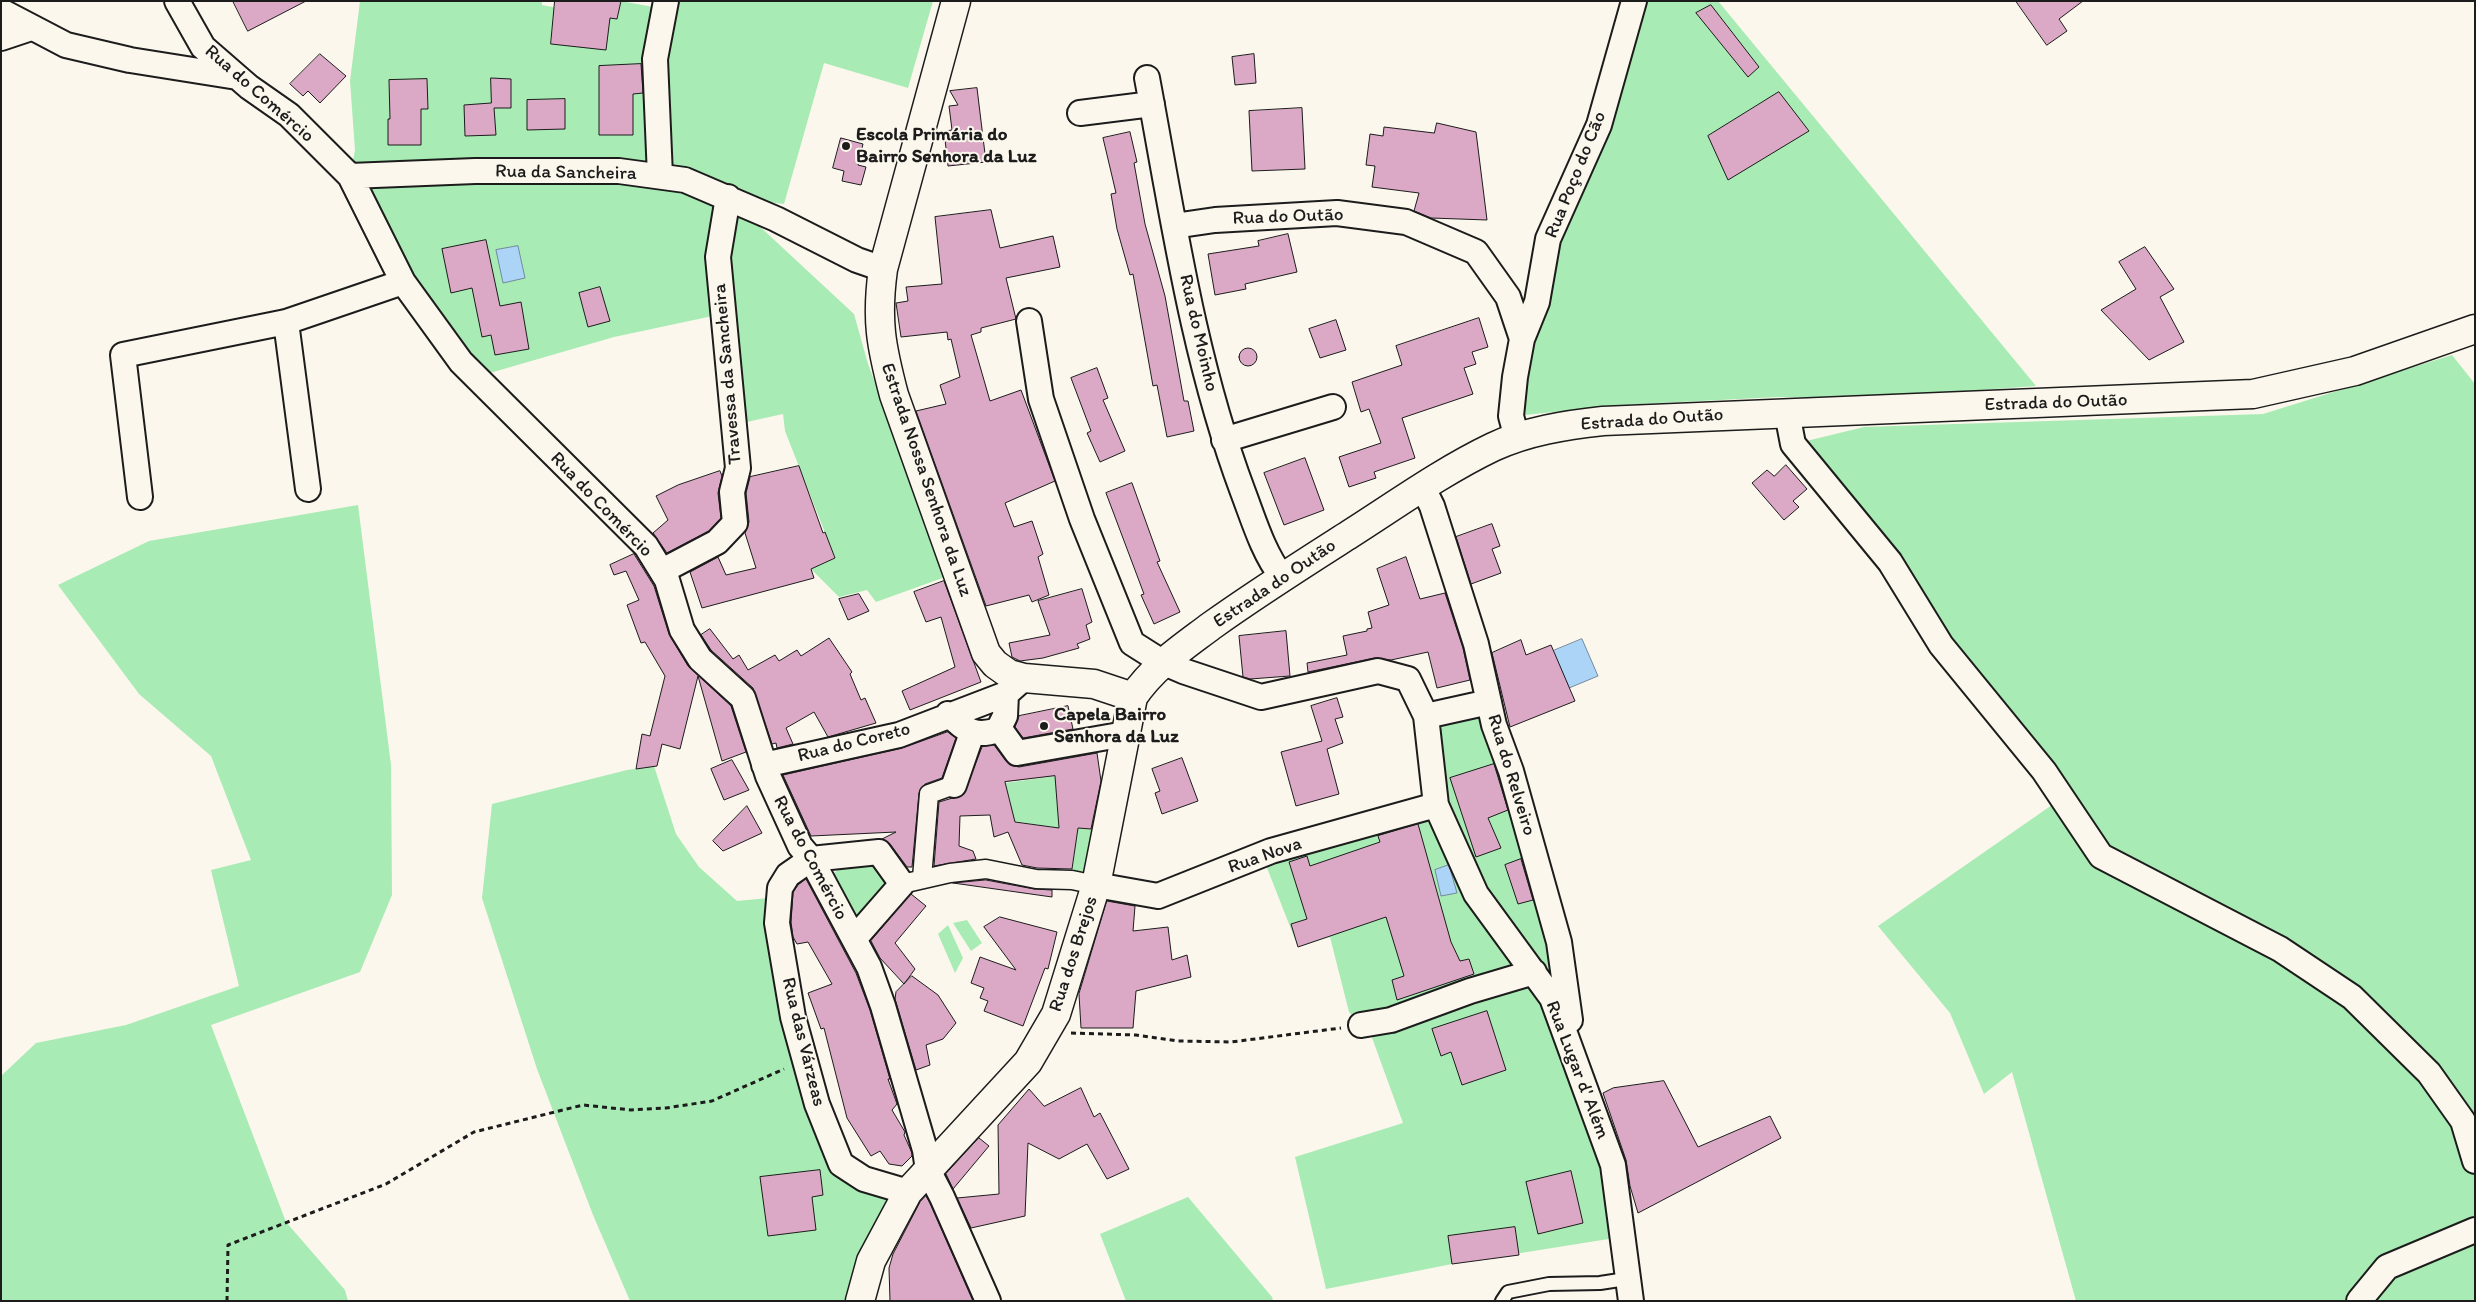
<!DOCTYPE html>
<meta charset="utf-8">
<style>
body{margin:0}
#map{position:relative;width:2476px;height:1302px;overflow:hidden;background:#fbf7ec;font-family:Itim,sans-serif}
canvas{display:block}
.frame{position:absolute;inset:0;border:2px solid #1c1c1c;pointer-events:none}
</style>
<div id="map">
<canvas width="2476" height="1302"></canvas>
<div class="frame"></div>
</div>
<script>
const c = document.querySelector('canvas').getContext('2d');
c.lineJoin = 'round';
function fillPath(path, color) { c.fillStyle = color; c.fill(path, 'evenodd'); }
function trace(path, color, width, dash) { c.strokeStyle = color; c.lineWidth = width; c.lineCap = dash ? 'butt' : 'round'; c.setLineDash(dash || []); c.stroke(path); }
function write(font, color, halo, rows, align = 'center') {
  c.font = font + ' Itim,sans-serif'; c.lineWidth = 4; c.setLineDash([]); c.textBaseline = 'middle'; c.strokeStyle = halo; c.fillStyle = color; for (const [text, x, y, turn = 0] of rows) {
    c.save(); c.translate(x, y); c.rotate((+turn || 0) * Math.PI / 180); c.textAlign = isNaN(turn) ? turn : align; if (halo) c.strokeText(text, 0, 0); c.fillText(text, 0, 0); c.restore();
  }
}
fillPath(new Path2D(`
 M360 1H542V5L617 19 621 1 653 7 654 1H933L908 88 824 63 784 204 728 197 854 314 868 364 948 576 876 602 867 590 839 597 811 569 835 558 785 431 783 414 733 425 722 314 614 337 476 377 350 176 355 150 350 81ZM553 24 608 31 551 44ZM600 287 610 321 588 327 579 293Z
 M1634 1H1718L2036 386 1857 399 1779 397 1621 405 1515 416V377Z
 M2452 355 2475 384V1301H2076L2012 1072 1984 1094 1950 1013 1878 926 2062 798 1790 445 1864 427 2263 414Z
 M358 505 391 765 392 895 360 972 211 1025 286 1222 345 1290 348 1301H1V1076L36 1043 126 1025 239 986 211 870 251 860 211 756 139 694 58 585 149 541Z
 M1489 702 1564 978 1621 1237 1452 1264 1326 1289 1295 1157 1403 1123 1371 1035 1349 1012 1330 937 1298 947 1262 855 1436 805 1426 716Z
 M654 766 676 834 699 867 737 901 779 897 777 923 841 1164 889 1197 888 1209 860 1301H630L593 1215 537 1069 482 898 492 804 627 770Z
 M1070 774 1074 791 1056 792 1059 827 1098 829V874L1072 870 1075 851 1052 849 1053 827 1004 820 1011 805 1005 783Z
 M874 860 891 889 861 918 853 912 833 874 841 867Z
 M967 920 982 943 971 951 953 923Z
 M948 925 963 958 955 973 938 934Z
 M1188 1197 1272 1297 1273 1301H1126L1100 1234Z`), '#a9ebb4');
const water = new Path2D(`
 M518 246 525 278 503 283 496 250Z
 M1582 639 1598 676 1569 688 1553 651Z
 M1449 865 1457 893 1441 896 1435 870Z`);
fillPath(water, '#abd4f6');
trace(water, '#728a9f', 1);
const building = new Path2D(`
 M233 1H306L248 31Z
 M555 1H621L617 19 610 18 606 50 551 44Z
 M2016 1H2083L2059 19 2067 31 2047 45Z
 M1711 5 1759 67 1748 77 1696 13Z
 M320 54 346 76 320 103 308 91 303 96 290 84Z
 M1254 54 1256 83 1235 85 1232 57Z
 M641 64 643 93 633 94V135H599V66Z
 M491 78 511 79V108H494L496 135 465 136 464 105 491 103Z
 M427 79 428 109H421V145H388V119H390L389 80Z
 M977 88 986 162 948 166 944 131 952 130 949 106 958 105 950 91Z
 M1779 92 1809 131 1728 180 1708 136Z
 M565 99V129L527 130V100Z
 M1302 108 1305 169 1252 171 1249 111Z
 M1437 123 1476 132 1487 220 1431 218 1414 211 1419 193 1372 187 1375 166 1366 165 1370 134 1383 136 1384 127 1434 133Z
 M1130 132 1137 162 1134 163 1145 224 1165 296 1184 401H1188L1194 431 1167 437 1157 385 1153 386 1133 274 1130 275 1117 229 1111 194 1116 193 1103 138Z
 M841 138 863 144 858 165 866 167 861 185 842 181 844 171 833 168Z
 M991 210 1000 248 1053 236 1060 267 1006 278 1016 319 981 328V332L971 335 990 401 1021 390 1055 481 1005 503 1014 527 1032 521 1043 554 1038 557 1049 595 1032 602 1029 595 986 606 916 411 946 404 940 385 960 377 951 339 948 340 947 332 901 337 896 303 908 301 906 287 942 284 935 217Z
 M1288 234 1297 272 1245 284 1246 289 1215 295 1208 254 1259 246 1258 241Z
 M486 240 500 306 521 302 529 349 495 355 491 335 482 337 472 288 451 293 442 249Z
 M2145 247 2174 289 2160 297 2184 342 2149 360 2101 310 2136 289 2119 262Z
 M600 287 610 321 588 327 579 293Z
 M1479 318 1488 347 1472 352 1476 364 1464 368 1473 394 1402 418 1415 458 1374 472 1376 478 1349 487 1339 457 1381 443 1369 409 1361 412 1352 382 1402 365 1396 346Z
 M1336 320 1346 350 1320 358 1309 329Z
 M1239 357a9 9 0 1 1 18 0a9 9 0 1 1-18 0Z
 M1097 368 1108 398 1103 400 1125 451 1100 462 1087 433 1091 431 1071 378Z
 M1305 458 1324 510 1284 525 1264 473Z
 M1786 465 1807 489 1793 501 1799 507 1784 520 1752 483 1767 470 1774 476Z
 M799 466 823 533 825 532 835 558 811 569 814 578 702 608 690 572 718 557 726 575 756 568 745 533 749 522 746 493 750 477Z
 M720 471 722 476 718 493 721 518 709 531 667 553 653 533 668 520 656 496 678 485Z
 M1132 483 1160 561 1157 562 1180 612 1154 624 1141 595 1144 594 1106 493Z
 M1492 524 1500 546 1492 549 1501 573 1471 584 1456 537Z
 M634 554 654 586 669 634 688 666 731 706 746 752 722 761 698 676 680 749 662 744 657 766 636 769 642 734 650 736 665 676 645 642 641 643 627 605 639 600 626 571 614 575 610 565Z
 M1406 557 1420 599 1445 593 1463 648 1470 680 1437 688 1428 652 1391 660 1375 658 1308 672 1307 663 1347 655 1343 636 1367 631V629L1372 628 1368 612 1389 605 1377 569Z
 M944 581 981 682 910 710 902 691 955 667 941 617 926 622 914 592Z
 M1082 589 1092 622 1086 625 1090 639 1077 644 1079 648 1043 658 1020 661 1012 657 1009 643 1050 635 1038 601Z
 M859 594 869 611 848 620 839 599Z
 M710 629 733 659 739 655 748 670 775 655 779 661 797 650 801 656 829 638 852 672 850 674 861 700 865 698 876 723 828 737 814 712 786 728 793 744 777 748 776 743 772 744 753 688 711 650 701 635Z
 M1286 631 1290 676 1250 679 1243 677 1239 636Z
 M1521 640 1526 655 1551 645 1575 701 1510 727 1492 653Z
 M1337 698 1343 717 1335 719 1343 743 1327 749 1339 794 1296 806 1281 752 1322 741 1311 706Z
 M1068 706 1073 729 1023 738 1015 727 1019 716Z
 M948 732 956 738 942 778 925 784 919 793 912 867H907L890 844 882 839 896 832 811 836 783 775 902 748Z
 M994 745 1006 761 1011 765 1019 767 1097 753 1101 781 1091 829 1078 828 1072 869 1037 868 1022 865 1008 832 994 837 990 815 960 816 959 846 973 851 976 859 934 866 939 802 963 795 982 747ZM1055 776 1059 828 1015 822 1005 782Z
 M1182 758 1198 801 1162 814 1155 793 1160 791 1152 769Z
 M732 760 749 790 724 800 711 769Z
 M1494 764 1508 810 1488 818 1501 848 1476 857 1450 778Z
 M747 806 762 833 723 851 713 841Z
 M1418 824 1451 942 1460 961 1469 959 1474 974 1397 1000 1392 980 1404 976 1386 917 1298 947 1291 924 1307 919 1289 862 1307 856 1310 866 1380 842 1378 836Z
 M1521 859 1533 900 1518 904 1505 865Z
 M806 879 856 973 870 1010 890 1079H888L897 1104 892 1110 905 1132 904 1135 912 1153V1156L902 1166 889 1164 880 1151 871 1156 847 1118 824 1028 821 1029 808 993 832 984 808 942 797 944 793 937 791 922 793 892 798 885Z
 M986 880 1034 889 1052 890V897L953 883Z
 M911 894 926 906 895 943 915 969 904 984 880 958 871 941Z
 M1107 901 1135 906 1133 931 1168 927 1172 960 1187 955 1191 977 1136 991 1133 1028H1081L1079 994Z
 M1000 917 1057 932 1048 969 1045 968 1023 1026 984 1011 988 1001 980 998 984 988 971 983 980 957 1016 970 984 927Z
 M912 976 938 995 956 1023 943 1039 926 1045 930 1065 916 1070 895 999 896 992Z
 M1487 1011 1506 1070 1462 1085 1451 1052 1441 1056 1432 1029Z
 M1664 1081 1698 1147 1770 1116 1781 1138 1638 1213 1630 1186 1626 1160 1603 1093 1613 1088Z
 M1081 1088 1094 1117 1100 1113 1129 1169 1107 1179 1087 1144 1059 1159 1028 1143 1025 1216 971 1228 957 1198 999 1194 998 1125 1029 1089 1044 1106Z
 M979 1138 989 1146 953 1189 946 1174Z
 M820 1170 823 1195 812 1197 816 1230 768 1236 760 1177Z
 M1571 1171 1583 1223 1538 1234 1526 1182Z
 M926 1196 930 1203 973 1301H890L889 1268 893 1254 920 1202Z
 M1515 1227 1519 1255 1452 1264 1448 1236Z`);
fillPath(building, '#dba8c6');
trace(building, '#1c1c1c', 1);
const service = new Path2D(`
 M1502 1301 1508 1292 1549 1284 1600 1283 1626 1279`);
const pedestrian = new Path2D(`
 M922 878 929 794 954 785
 M902 884 950 873 986 869 1036 879 1072 880 1096 885`);
const minor = new Path2D(`
 M177 1 203 47 249 87 289 115 350 176 403 282 461 362 646 546 667 580 682 630 700 659 743 698 768 776 800 846 811 859 869 967 883 1006 925 1150 928 1170 942 1197 988 1301
 M1 11 66 45 130 60 237 77
 M1 38 31 28
 M1147 78C1173 217 1193 359 1243 492 1254 521 1263 552 1282 577
 M1080 113 1152 104
 M350 176 475 171H619L685 180 776 219 857 260 883 269
 M660 176 655 59 666 1
 M1174 226 1215 220 1337 213 1406 222 1476 252 1508 297 1522 339
 M1029 321 1041 399 1082 519 1132 643 1162 662 1183 671 1261 697 1378 671 1408 679 1426 716 1436 805 1476 894 1552 998 1613 1165 1631 1301
 M286 322 308 489
 M1787 413 1793 444 1890 562 1941 645 2044 771 2101 856 2280 949 2352 997 2429 1073 2463 1121 2475 1161
 M1517 438 1511 416 1515 377 1522 339 1537 302 1548 239 1599 125 1634 1
 M1224 440 1333 407
 M1423 488 1432 506 1476 644 1494 725 1511 771 1559 942 1570 1020
 M140 497 123 355 286 322 403 282
 M662 571 717 542 735 523 732 492 738 468 718 257 728 197
 M948 714C966 730 974 738 998 730L1005 716 1006 694
 M1426 716 1489 702
 M999 728 1017 753 1125 734
 M764 765 899 735 1006 694 1024 678
 M954 785 972 733
 M1096 885 1158 896 1271 851 1436 805
 M854 939 902 884 879 852 811 859 788 875 780 888 777 923 793 1017 817 1104 841 1164 864 1179 908 1192
 M1361 1025 1391 1020 1470 991 1534 972
 M2359 1301 2387 1267 2475 1230`);
const tertiary = new Path2D(`
 M956 1 883 269C876 320 881 346 894 395L986 653 995 664 1009 674 1024 678 1094 684 1133 697
 M860 1301 871 1261 908 1192 1028 1062 1056 1014 1096 885 1133 697C1154 666 1182 648 1211 626 1257 593 1303 564 1350 534 1397 504 1443 471 1493 447 1527 431 1566 425 1603 421L2253 394 2355 371 2475 329`);
trace(service, '#1c1c1c', 16);
trace(pedestrian, '#1c1c1c', 21);
trace(minor, '#1c1c1c', 28);
trace(tertiary, '#1c1c1c', 31);
trace(new Path2D(`
 M1071 1033 1136 1035 1178 1041 1231 1042 1341 1028
 M227 1301 228 1245 386 1184 474 1132 583 1105 631 1110 666 1108 712 1101 784 1069`), '#1c1c1c', 3, [5, 4]);
trace(service, '#fbf7ec', 12);
trace(pedestrian, '#fbf7ec', 18);
trace(minor, '#fbf7ec', 24);
trace(tertiary, '#fbf7ec', 28);
for (const [x, y, r, color] of [
 [846,146,5,"#1c1c1c"],
 [1044,726,5,"#1c1c1c"]
]) { const dot = new Path2D(); dot.arc(x, y, r, 0, 2 * Math.PI); c.fillStyle = color; c.fill(dot); trace(dot, '#fbf7ec', 2); }
write('19px', '#1c1c1c', '#fbf7ec', [
 ["Rua do Comércio",259,94,41],
 ["Rua da Sancheira",566,173,1],
 ["Rua Poço do Cão",1576,175,-68],
 ["Rua do Outão",1288,217,-2],
 ["Rua do Moinho",1198,333,77],
 ["Travessa da Sancheira",728,374,-95],
 ["Estrada do Outão",2056,403,-2],
 ["Estrada do Outão",1652,420,-4],
 ["Estrada Nossa Senhora da Luz",926,480,71],
 ["Rua do Comércio",601,505,46],
 ["Estrada do Outão",1275,584,-34],
 ["Rua do Coreto",854,743,-14],
 ["Rua do Relveiro",1511,775,73],
 ["Rua Nova",1265,856,-19],
 ["Rua do Comércio",810,858,62],
 ["Rua dos Brejos",1074,954,-72],
 ["Rua das Várzeas",803,1042,76],
 ["Rua Lugar d' Além",1577,1070,69]
]);
write('bold 19px', '#1c1c1c', '#fbf7ec', [
 ["Escola Primária do",856,135],
 ["Bairro Senhora da Luz",856,157],
 ["Capela Bairro",1054,715],
 ["Senhora da Luz",1054,737]
], 'left');
</script>
